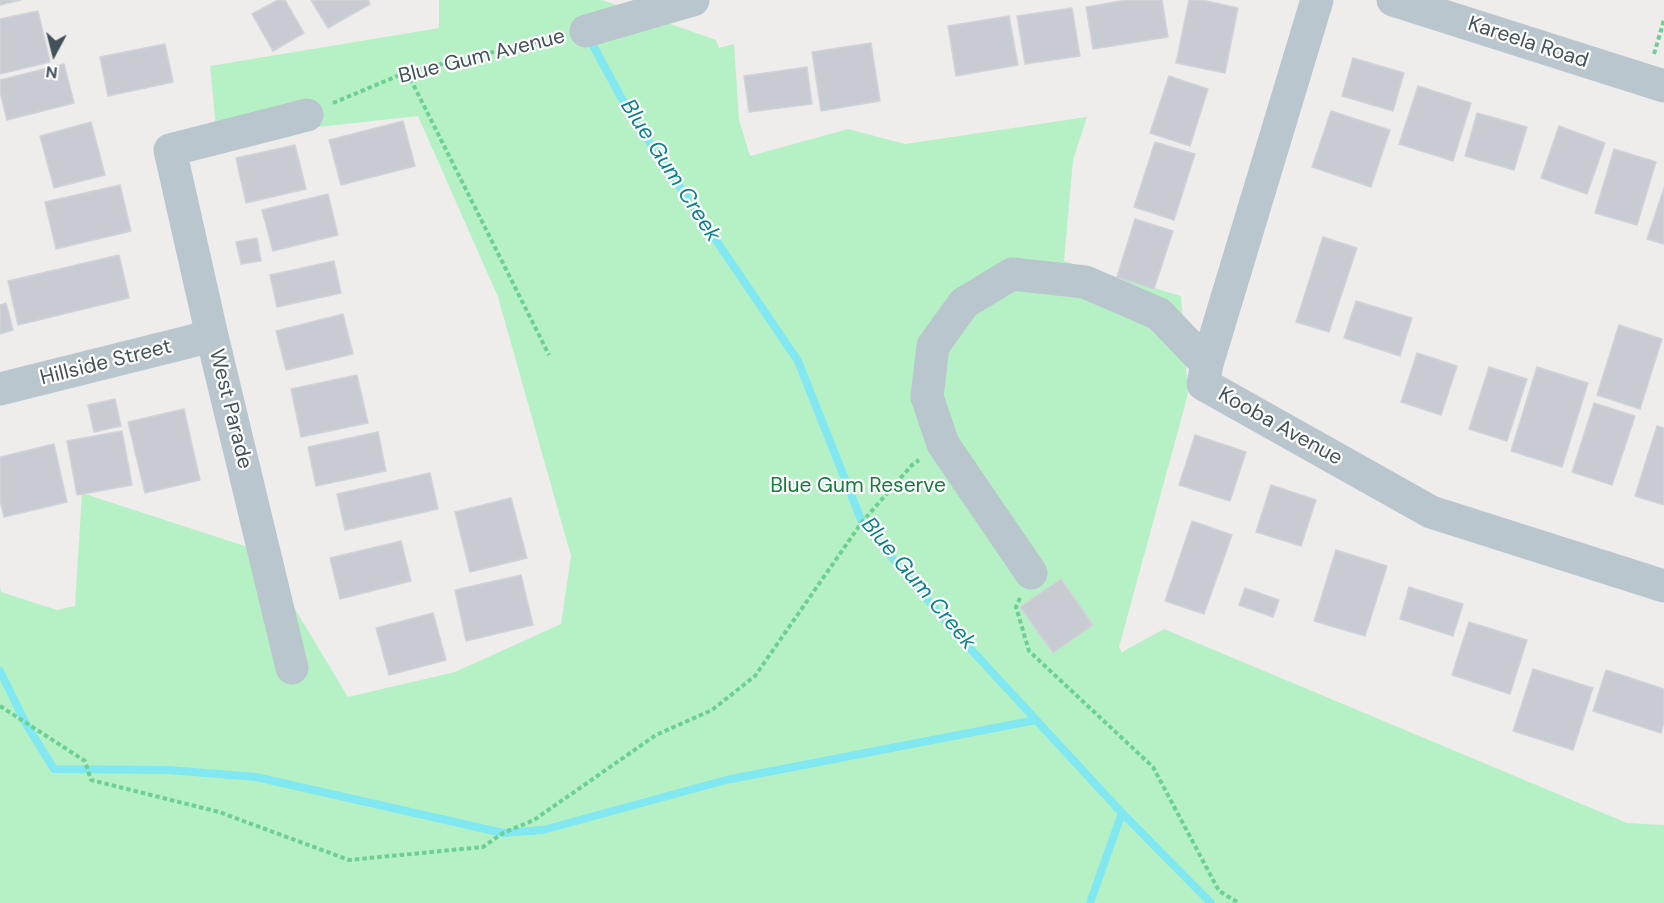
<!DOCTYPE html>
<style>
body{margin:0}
#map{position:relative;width:1664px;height:903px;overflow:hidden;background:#efecec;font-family:"DM Sans",sans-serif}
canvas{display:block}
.north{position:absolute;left:24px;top:24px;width:60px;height:60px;-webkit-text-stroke:4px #fff;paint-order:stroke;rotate:187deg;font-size:16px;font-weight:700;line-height:24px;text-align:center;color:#43525a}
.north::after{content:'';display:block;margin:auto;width:21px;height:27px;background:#43525a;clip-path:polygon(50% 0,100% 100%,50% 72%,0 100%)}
</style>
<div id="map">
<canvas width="1664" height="903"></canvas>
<div class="north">N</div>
</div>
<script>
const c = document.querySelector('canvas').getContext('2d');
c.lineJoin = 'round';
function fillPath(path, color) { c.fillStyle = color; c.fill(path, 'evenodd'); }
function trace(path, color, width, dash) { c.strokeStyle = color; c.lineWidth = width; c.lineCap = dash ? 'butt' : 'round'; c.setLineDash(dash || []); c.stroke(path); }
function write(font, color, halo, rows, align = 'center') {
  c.font = font + ' "DM Sans",sans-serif'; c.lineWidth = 4.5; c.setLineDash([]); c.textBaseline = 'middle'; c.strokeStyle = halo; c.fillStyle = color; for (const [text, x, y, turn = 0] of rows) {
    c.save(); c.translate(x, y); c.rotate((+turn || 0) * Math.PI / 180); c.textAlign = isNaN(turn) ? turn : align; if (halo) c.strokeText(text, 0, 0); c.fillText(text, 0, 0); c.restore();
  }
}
fillPath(new Path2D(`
 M439 0H602L716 40 719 48 734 44 739 120 750 156 848 129 905 144 1087 117 1073 160 1064 261 1181 296 1188 394 1119 647 1122 652 1164 629 1627 823 1664 825V903H0V587L1 592 57 610 75 606 82 493 260 551 348 697 455 672 561 624 571 556 498 297 418 116 217 138 210 66 439 28Z`), '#b6f1c6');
trace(new Path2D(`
 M589 38 629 112 798 361 862 522 954 631 1122 813 1211 903
 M0 671 26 724 54 769 168 770 256 777 503 833 543 830 726 780 1036 720
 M1090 903 1122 813`), '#81e7f0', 8);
const building = new Path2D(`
 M0 0H21L0 5Z
 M278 0H285L304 33 273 51 252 14Z
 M311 0H368L370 4 328 28Z
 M1127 0H1162L1168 37 1093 49 1086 7Z
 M1189 0H1202L1238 8 1225 73 1176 63Z
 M1072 8 1080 56 1025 64 1017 16Z
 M38 11 50 62 0 74V19Z
 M1009 16 1018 65 956 76 948 26Z
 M871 43 880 101 821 111 812 52Z
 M165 44 173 82 108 96 100 57Z
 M1353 58 1404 73 1393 111 1342 96Z
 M64 64 74 103 7 120 0 92V80Z
 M807 67 812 104 749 112 744 76Z
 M1169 76 1208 89 1190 146 1150 133Z
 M1418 86 1471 103 1453 161 1399 144Z
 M1331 111 1390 130 1371 187 1312 167Z
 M1477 113 1527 127 1514 170 1465 156Z
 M403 121 415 166 341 185 329 140Z
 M91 122 105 175 54 188 40 136Z
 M1559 126 1605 143 1587 194 1541 178Z
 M1155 142 1195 154 1174 220 1134 207Z
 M295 145 306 189 246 203 236 158Z
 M1614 149 1656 162 1637 225 1595 213Z
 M120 185 131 231 56 249 45 202Z
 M1664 188V244L1647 239Z
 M328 194 338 235 273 251 262 210Z
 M1135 219 1173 231 1154 289 1117 277Z
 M1323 237 1357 248 1329 332 1296 322Z
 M257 238 261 261 241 264 236 242Z
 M119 255 129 298 18 325 8 281Z
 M334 261 341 293 277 307 270 275Z
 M1356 301 1412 318 1400 356 1344 338Z
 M6 303 13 330 0 334V305Z
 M343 314 353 354 286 370 276 331Z
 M1619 325 1662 339 1640 409 1597 395Z
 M1417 353 1457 366 1441 415 1401 402Z
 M1489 367 1527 379 1507 441 1469 429Z
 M1537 367 1588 383 1562 467 1511 451Z
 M357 375 368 423 301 437 291 389Z
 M115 399 121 426 94 432 88 405Z
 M1594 403 1635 416 1612 485 1572 472Z
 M184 409 200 480 145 493 128 422Z
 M1657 426 1664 428V505L1635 496Z
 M122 431 132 485 77 495 67 441Z
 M378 432 386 471 316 486 308 447Z
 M1195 435 1246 452 1230 501 1179 485Z
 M54 444 67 502 4 517 0 501V457Z
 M430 473 438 509 345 530 337 494Z
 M1271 485 1316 500 1301 546 1256 532Z
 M511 498 527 558 470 572 455 512Z
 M1192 521 1232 535 1204 614 1165 601Z
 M401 541 411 581 340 599 330 558Z
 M1336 550 1387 566 1365 636 1314 621Z
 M521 575 533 625 466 641 455 590Z
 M1061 579 1093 625 1053 653 1020 607Z
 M1409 587 1463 604 1453 636 1400 619Z
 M1245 588 1279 600 1273 617 1239 605Z
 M433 613 446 660 389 675 376 628Z
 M1469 622 1527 640 1510 694 1452 675Z
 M1533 669 1593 688 1573 750 1513 731Z
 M1606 670 1664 689V722L1661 733 1593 711Z`);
fillPath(building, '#c8ccd2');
trace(building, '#d0d3d8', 1.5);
trace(new Path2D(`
 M1654 54 1664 20
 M407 72 549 355
 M333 103 407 72 558 37
 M1020 598 1016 607 1029 651 1153 767 1219 891 1239 903
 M0 706 85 761 91 780 219 812 349 860 483 847 503 833 534 820 656 735 712 710 755 676 862 522 912 465 919 460`), '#6dd093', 4, [4.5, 3]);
trace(new Path2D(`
 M1317 0 1207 364 1203 384 1431 512 1664 586
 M1393 0 1664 86
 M586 31 693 0
 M0 389 212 336
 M1031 573 943 444 927 397 933 346 964 303 1012 274 1085 282 1159 314 1207 364
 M292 668 212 336 170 150 307 115`), '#b9c6cd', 33);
write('21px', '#43525a', '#fff', [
 ["Kareela Road",1528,43,18],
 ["Blue Gum Avenue",482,57,-14],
 ["Hillside Street",106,363,-14],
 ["West Parade",230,409,76],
 ["Kooba Avenue",1280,427,29]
]);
write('21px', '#117f3b', '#fff', [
 ["Blue Gum Reserve",858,486]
]);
write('italic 22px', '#07828e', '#fff', [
 ["Blue Gum Creek",670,171,57],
 ["Blue Gum Creek",918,584,50]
]);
</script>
